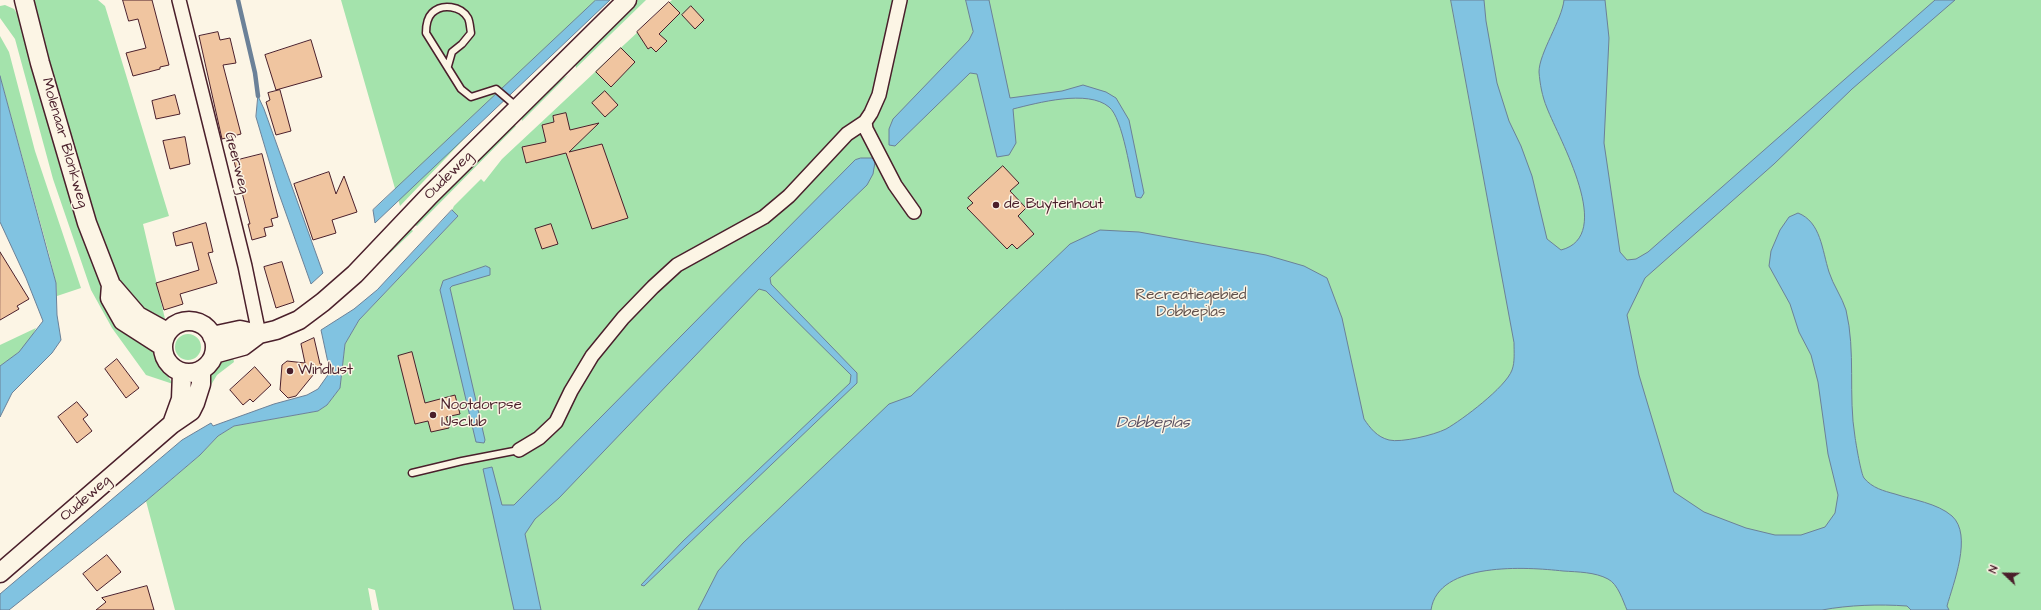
<!DOCTYPE html>
<style>
body{margin:0}
#map{position:relative;width:2041px;height:610px;overflow:hidden;background:#fcf5e5;font-family:"Architects Daughter",sans-serif}
canvas{display:block}
.north{position:absolute;left:1985px;top:554px;width:40px;height:40px;-webkit-text-stroke:3px #fcf5e5;paint-order:stroke;rotate:292deg;font-size:11px;font-weight:700;line-height:16px;text-align:center;color:#4a1f2b}
.north::after{content:'';display:block;margin:auto;width:14px;height:18px;background:#4a1f2b;clip-path:polygon(50% 0,100% 100%,50% 72%,0 100%)}
</style>
<div id="map">
<canvas width="2041" height="610"></canvas>
<div class="north">N</div>
</div>
<script>
const c = document.querySelector('canvas').getContext('2d');
c.lineJoin = 'round';
function fillPath(path, color) { c.fillStyle = color; c.fill(path, 'evenodd'); }
function trace(path, color, width, dash) { c.strokeStyle = color; c.lineWidth = width; c.lineCap = dash ? 'butt' : 'round'; c.setLineDash(dash || []); c.stroke(path); }
function write(font, color, halo, rows, align = 'center') {
  c.font = font + ' "Architects Daughter",sans-serif'; c.lineWidth = 3; c.setLineDash([]); c.textBaseline = 'middle'; c.strokeStyle = halo; c.fillStyle = color; for (const [text, x, y, turn = 0] of rows) {
    c.save(); c.translate(x, y); c.rotate((+turn || 0) * Math.PI / 180); c.textAlign = isNaN(turn) ? turn : align; if (halo) c.strokeText(text, 0, 0); c.fillText(text, 0, 0); c.restore();
  }
}
fillPath(new Path2D(`
 M30 0H98L105 6 169 216 143 224 165 319 156 317 134 305 117 277 81 181Z
 M341 0H597L400 206Z
 M638 0H646L576 68 575 63 577 58Z
 M672 0H2041V610H379L375 590 368 588 372 610H175L146 501 200 455 218 436 234 426 318 411 327 405 340 388 345 344 359 320 458 216 452 210 454 206 481 179 484 182 502 159Z
 M5 5 14 9 20 18 58 161 109 310 154 350 159 363 173 384 146 375 112 328 91 290 53 179 15 39 0 18V6Z
 M0 36 9 52 35 151 81 288 57 296 56 283 49 254 0 76Z
 M568 75 522 121 521 115 551 86Z
 M512 123 516 126 417 226 411 223Z
 M408 226 413 231 369 273 367 270Z
 M36 328C29 346 15 356 0 366V345Z
 M175 347a13 13 0 1 1 26 0a13 13 0 1 1-26 0Z
 M232 354 234 362 217 375 208 390C210 371 216 363 232 354Z`), '#a4e3ac');
const water = new Path2D(`
 M596 0H610L375 223 373 210Z
 M966 0H989L1010 98 1062 91 1083 85 1106 92 1116 98 1129 120 1144 193 1141 198 1136 197C1131 177 1123 118 1109 107 1088 89 1037 103 1013 109L1016 143 1009 155 997 157 977 74 970 73 895 146 889 145V129L893 119 969 40 973 32Z
 M1451 0H1484L1486 21 1497 83 1509 121 1521 146 1532 176 1547 239 1561 250C1616 236 1559 139 1547 108 1542 96 1540 84 1539 72 1539 53 1562 20 1564 0H1605L1609 38 1604 143 1620 252 1627 260 1636 259 1648 252 1935 0H1955L1852 89 1774 164 1645 278 1627 315 1639 375 1674 492 1704 512 1746 528 1775 535H1801L1825 527 1835 513 1838 495 1828 454 1818 382 1811 355 1799 332 1790 304 1769 266 1771 251 1780 230 1789 217 1798 213C1821 222 1822 250 1829 272 1833 285 1842 297 1846 310 1856 352 1848 395 1855 437 1856 444 1861 474 1864 478 1872 488 1884 491 1895 494 1913 500 1937 503 1952 516 1973 535 1953 584 1947 606L1949 610H1911L1907 606C1879 604 1849 605 1822 610H1627C1623 601 1618 584 1608 579 1595 572 1578 572 1563 571 1527 567 1438 561 1431 610H698L718 571 743 543 889 404 911 396 1070 244 1100 230 1139 232 1266 255 1304 266 1327 278 1342 318 1364 419C1370 428 1377 437 1389 440 1401 443 1434 435 1446 429 1462 420 1506 387 1512 370 1515 362 1514 352 1514 343Z
 M0 76 56 283 57 315 61 340 52 353 12 393 0 417V366L19 352 43 321 26 278 0 222Z
 M258 96 264 109 323 273 311 284 278 191 256 117Z
 M861 158H873L875 162 873 174 867 185 770 278 771 284 857 373V383L644 586 641 585 683 541 850 383 851 375 766 291 759 289 559 498 535 519 525 534 541 610H514L483 469 492 467 502 505H514L855 160Z
 M452 210 458 216 359 320 345 344 340 388 327 405 318 411 234 426 218 436 200 455 146 501 9 610H0V594L182 440 211 423 213 426 274 404 307 395 318 389 330 372 321 330 354 309 377 290Z
 M486 266 490 268V275L452 286 450 288 485 440 484 443 476 442 440 290 443 281Z`);
fillPath(water, '#81c3e1');
trace(water, '#6b8198', 1);
trace(new Path2D(`
 M238 0 255 73 258 96`), '#6b8198', 4.5);
const building = new Path2D(`
 M123 0H152L169 65 160 67V69L133 76 126 53 146 48 138 19 129 21Z
 M669 2 680 13 659 34 667 41 656 52 651 47 648 49 637 32Z
 M691 6 704 20 695 29 682 15Z
 M218 32 220 40 230 38 236 63 223 65 241 134 222 139 199 36Z
 M311 40 322 77 276 90 265 55Z
 M621 48 635 62 611 87 596 72Z
 M280 90 291 131 276 135 266 102 270 100 268 93Z
 M605 91 618 105 605 117 592 103Z
 M175 95 180 114 156 119 152 101Z
 M566 113 570 130 599 123 569 152 602 144 628 218 592 229 566 153 526 163 522 147 546 142 542 125 554 122 553 116Z
 M185 137 190 164 170 169 163 141Z
 M262 154 278 217 271 219 273 226 264 228 266 236 252 240 248 224H250L234 161Z
 M1003 166 1019 183 1010 191 1026 208 1018 216 1034 234 1017 249 1012 244 1007 249 967 208 973 203 968 198Z
 M329 172 336 194 344 176 357 212 332 220 336 233 313 240 294 184Z
 M206 223 213 252 208 253 217 283 180 294 183 304 164 310 156 283 199 270 192 242 176 246 173 233Z
 M551 224 558 244 542 249 535 229Z
 M0 252 29 299 17 306 19 309 0 320Z
 M282 262 294 302 276 308 264 267Z
 M314 338 320 364H322L296 396 288 398 280 390 282 365 287 361 305 363 301 344Z
 M412 352 425 403 455 395 460 414 446 417 449 428 431 432 428 421 415 424 398 356Z
 M117 359 139 388 126 398 105 369Z
 M255 367 271 385 253 402 250 399 243 405 230 390Z
 M77 402 88 415 83 419 92 431 77 443 58 417Z
 M107 555 121 572 97 591 83 574Z
 M147 586 154 610H96L106 602 102 598Z`);
fillPath(building, '#f0c5a0');
trace(building, '#4a1f2b', 1);
const service = new Path2D(`
 M448 66 452 52 462 44 471 33C470 28 470 22 468 18 461 6 442 3 432 13 427 18 426 26 426 33L461 89 471 97 496 89 516 106
 M412 473 462 461 519 450`);
const minor = new Path2D(`
 M179 0 245 266 259 334
 M865 122 866 129 895 185 914 212
 M519 450 539 438 556 422 571 391 592 356 623 318 653 287 677 265 764 217 789 196 847 134 865 122 871 113 879 95 900 0`);
const secondary = new Path2D(`
 M24 0 40 63 87 223 111 285 110 298 123 321 162 346
 M113 287 138 316 167 332
 M163 347a26 26 0 1 1 52 0a26 26 0 1 1-52 0Z
 M212 336 240 330 259 334 276 330 299 320 323 302 355 274 430 195 627 0
 M214 354 243 346 259 334
 M172 424 181 399 182 373
 M0 573 172 424 191 411 195 403 201 384V370`);
trace(service, '#4a1f2b', 9);
trace(minor, '#4a1f2b', 16);
trace(secondary, '#4a1f2b', 21);
trace(service, '#fcf5e5', 6);
trace(minor, '#fcf5e5', 13);
trace(secondary, '#fcf5e5', 18);
for (const [x, y, r, color] of [
 [996,205,4,"#4a1f2b"],
 [290,371,4,"#4a1f2b"],
 [433,415,4,"#4a1f2b"]
]) { const dot = new Path2D(); dot.arc(x, y, r, 0, 2 * Math.PI); c.fillStyle = color; c.fill(dot); trace(dot, '#fcf5e5', 1.5); }
write('15px', '#4a1f2b', '#fcf5e5', [
 ["Molenaar Blonkweg",64,143,74],
 ["Geerweg",236,163,76],
 ["Oudeweg",449,176,-45],
 ["Oudeweg",86,499,-41]
]);
write('15px', '#4a1f2b', '#fcf5e5', [
 ["de Buytenhout",1004,205],
 ["Windlust",298,371],
 ["Nootdorpse",441,406],
 ["IJsclub",441,423]
], 'left');
write('15px', '#60504b', '#fcf5e5', [
 ["Recreatiegebied",1191,296],
 ["Dobbeplas",1191,313]
]);
write('italic 16px', '#5a5062', '#fcf5e5', [
 ["Dobbeplas",1153,424]
]);
</script>
